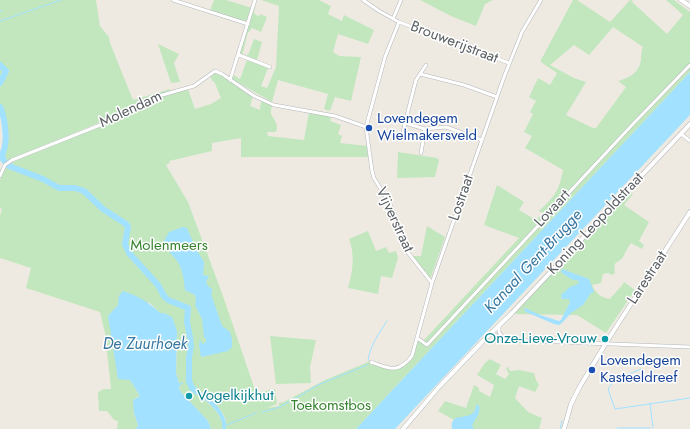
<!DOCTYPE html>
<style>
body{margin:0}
canvas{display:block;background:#eeeae2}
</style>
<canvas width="690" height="429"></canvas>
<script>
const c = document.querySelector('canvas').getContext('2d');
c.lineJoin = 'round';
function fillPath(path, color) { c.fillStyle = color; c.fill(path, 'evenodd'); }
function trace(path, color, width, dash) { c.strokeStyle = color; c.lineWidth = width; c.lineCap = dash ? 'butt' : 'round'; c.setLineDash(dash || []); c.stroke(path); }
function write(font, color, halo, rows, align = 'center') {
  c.font = font + ' Jost,sans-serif'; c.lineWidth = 3; c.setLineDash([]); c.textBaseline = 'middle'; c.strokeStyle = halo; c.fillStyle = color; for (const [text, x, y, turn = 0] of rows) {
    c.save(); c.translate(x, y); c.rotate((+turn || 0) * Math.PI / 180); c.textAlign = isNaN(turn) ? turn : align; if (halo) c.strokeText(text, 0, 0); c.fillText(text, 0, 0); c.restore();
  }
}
fillPath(new Path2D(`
 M0 0H96L100 26 109 37 110 43 133 100 170 89V91L147 98 132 109 7 161 4 155 7 140 5 115 0 105V87L7 73 5 72 0 81Z
 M214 0H226L252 8 249 18 244 22 210 11Z
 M256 0 254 13 259 17 260 14 267 17 261 32 252 28 249 32H248L243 52V54L248 55 254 39 262 42 257 60 240 53Z
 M261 0H319L331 6 328 14 342 21 344 15 374 30 368 44 338 34 333 52 339 56 361 57 351 101 335 97 330 111 324 109 328 94 278 80 272 102 232 79 234 75 240 79 247 60 268 68 261 86 267 88 276 67 279 6Z
 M420 0H493L485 4 476 26 451 16Z
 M573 0H577L610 22 630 0H634L631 1 667 34 683 15 666 0H674L690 12V72L356 429H226C229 411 210 400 199 390L196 393C206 402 225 413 222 429H211L208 421 180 391 179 386 183 383H179L176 373 177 347 160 313 150 303 119 296V305L108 316 130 380 140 396 135 398 134 413 138 425 136 429H117L118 421 114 420 107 411H99L98 392 104 389H111L105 333 100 312 26 288 31 268 0 258V216L2 209 0 208V180L5 168 7 167 42 180 53 186 54 184 40 176 16 168 10 163 132 113 152 100 188 89 195 109 211 104 221 98 214 81 213 82 210 76 215 72 218 73 253 96 250 106 260 110 261 101 272 106C269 116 273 115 276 123 277 125 277 127 277 130L275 132H267L268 136 304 140 309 112 331 117 330 121 341 125 338 134 342 136 340 143 367 146 368 157H241V138L212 143V151L169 161 170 163 166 165 188 202 223 296 256 393 275 389 277 404 267 408 279 406V403L284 402 323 381 368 362V361H370V364L388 369 392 370 398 368 412 356 417 338 423 341 519 238 484 225 497 185 524 202 519 210 536 220 543 213 539 211C555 196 559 191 563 170L525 148 532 136 524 132 533 114 530 112 536 101 529 97 538 78 550 85 557 73 541 62V60ZM613 27 643 47C641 51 641 55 641 60 639 73 629 78 618 81L626 87 596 128H593L566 115 586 82 574 78 550 65 574 45 589 55ZM126 226 130 230 126 241 130 253 159 283 157 285 127 254 123 241Z
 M158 44 179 54 174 63 180 82 171 83Z
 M398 152 437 158 439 160 435 177 397 178Z
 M630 191 633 194 624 205 649 222 639 241 644 245 642 249 631 243C628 247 625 253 623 257 617 265 613 259 615 273L612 275 608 273 603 274 601 283 592 285C595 293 602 298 610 299 615 292 620 289 624 282L635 290 606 333 577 315 514 314Z
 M427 226 445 237 431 277H429L412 256H421Z
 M368 231 376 251 386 247 389 253 396 251 398 258 392 278 381 276 378 294 348 288C353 271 355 255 349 239Z
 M270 336 316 340 310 367 311 383 276 384Z
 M490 359 501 365 496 374 505 379 509 374 506 368 508 367 510 371 519 370 534 373 536 380 539 385 535 392 519 386 515 398 528 412 542 418 539 429H468L457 418 454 420 438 411 445 401 466 408 474 385 479 388V391L490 397 494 385 477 375 485 363Z`), '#c2e7be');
fillPath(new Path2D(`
 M690 72V115L395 429H356Z
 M183 227 187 228 196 249 204 262 203 275 209 276 206 282 208 286 212 289V293L211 294 222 326 230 332 232 339V347L228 351 201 357 199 345 200 339 202 344 206 342V339L204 337 202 319 195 305 196 299 195 295 185 290C184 279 182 265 174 257 168 250 166 251 164 241L169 232Z
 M562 269 589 279 594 292 591 293 583 305 571 313 562 323 559 325 554 324 526 312 524 310 525 308 540 315 559 321 561 320 570 302 569 299H562L561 295 570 287 578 284 579 281 571 279 561 272Z
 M123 291C138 296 149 302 160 313H164L172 317 177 331 176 373 179 383H184L179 386 180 391 208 421 211 429H136L138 425 134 413 133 400 140 396 130 380 118 379 108 316 118 305 119 296Z
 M192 388C206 392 229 413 226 429H222C225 411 202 400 192 388Z
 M476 405H479C481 415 475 418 472 426L474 429H452C449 408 475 425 476 405Z`), '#a2e1ff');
trace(new Path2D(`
 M0 11H2
 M0 21 61 0
 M368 360C370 346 379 333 387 321
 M641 369C630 374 614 378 608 389L615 409 690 398
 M650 403 653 428
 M262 412 280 407 318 385 367 365
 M227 425 256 413
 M617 428H650
 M560 429 562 421`), '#a2e1ff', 1);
trace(new Path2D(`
 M0 65 6 71 0 83
 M0 107C4 114 7 136 5 145 5 149 2 153 2 158L5 162
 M9 166 43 179 59 188H75L84 191 103 209 126 224 128 227 125 244 129 253 158 285 164 296 168 300 188 308 187 322 190 337 191 347 189 357V381L192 388 197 392`), '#a2e1ff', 6);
const minor = new Path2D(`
 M173 0 248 24
 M363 0 379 11 399 22 509 63
 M393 19 401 0
 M399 22 385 57 366 127 372 171 374 178 390 204 406 250 432 283
 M239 55 270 67
 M426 65 416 80 405 123 425 129 446 127 482 140
 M420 74 464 85 497 97
 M230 80 255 0
 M405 123 403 133 423 137
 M681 134 690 141
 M421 153 425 129
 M0 176 5 165 12 160 133 112 152 98 194 86 215 71 222 74 254 96 274 105 335 116 366 127
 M499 326V332L504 339
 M492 333 498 337 509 340 690 347
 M417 338 427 345 632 125 690 65
 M371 362C389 369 398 374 412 356L432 283 504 77 522 32 541 0`);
const tertiary = new Path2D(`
 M681 0 690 6
 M403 429 438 388 483 341 512 313 690 124
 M564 429 571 404 579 388 609 338 690 212`);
trace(minor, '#b3b6ba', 4);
trace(tertiary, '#b3b6ba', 5);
trace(minor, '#fff', 3);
trace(tertiary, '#fff', 4);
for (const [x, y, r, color] of [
 [369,128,4,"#1a4fb4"],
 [605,339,4,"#0f9aa8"],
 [592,370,4,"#1a4fb4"],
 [189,396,4,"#0f9aa8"]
]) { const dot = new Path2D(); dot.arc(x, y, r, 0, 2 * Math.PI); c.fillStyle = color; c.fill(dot); trace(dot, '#fff', 1.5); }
write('15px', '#5b6064', '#fff', [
 ["Brouwerijstraat",454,43,21],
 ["Molendam",131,110,-25],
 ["Lostraat",462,198,-71],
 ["Lovaart",553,209,-47],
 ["Vijverstraat",394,220,65],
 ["Koning Leopoldstraat",596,224,-47],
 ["Larestraat",648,278,-57]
]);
write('15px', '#164399', '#fff', [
 ["Lovendegem",377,119],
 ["Wielmakersveld",377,136],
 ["Lovendegem",600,361],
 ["Kasteeldreef",600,378]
], 'left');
write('15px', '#378431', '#fff', [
 ["Molenmeers",169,246],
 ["Toekomstbos",331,406]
]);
write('15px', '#0d838f', '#fff', [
 ["Onze-Lieve-Vrouw",597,339],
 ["Vogelkijkhut",197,396,"left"]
], 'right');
write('italic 16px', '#3777a2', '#fff', [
 ["Kanaal Gent-Brugge",534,262,-47],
 ["De Zuurhoek",145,345]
]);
</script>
